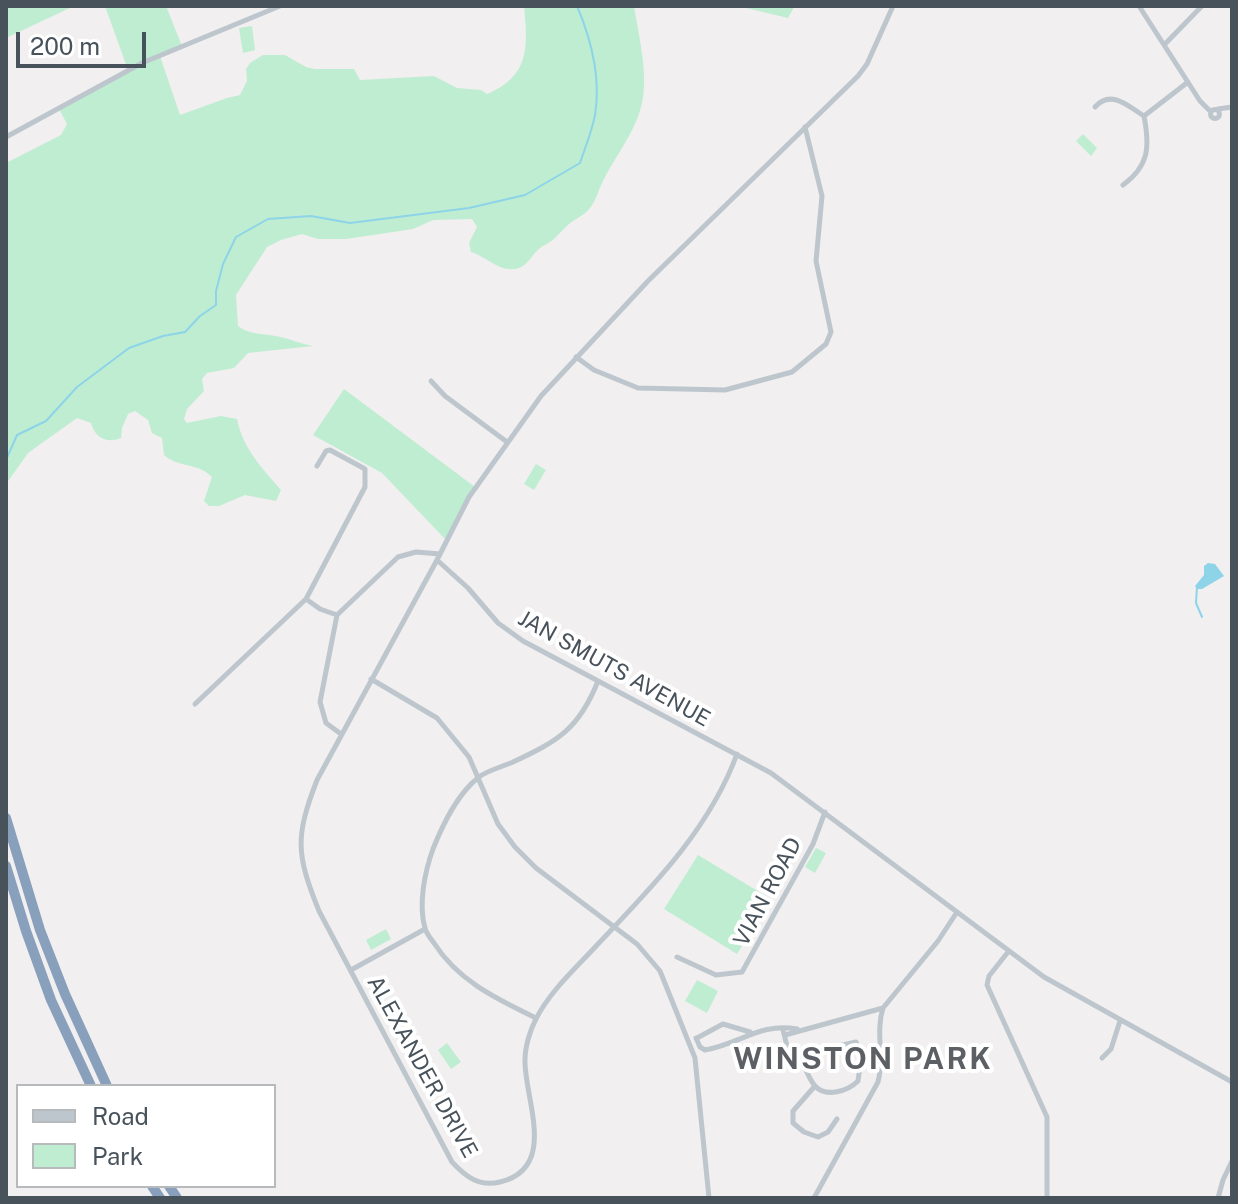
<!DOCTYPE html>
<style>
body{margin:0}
#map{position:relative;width:1238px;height:1204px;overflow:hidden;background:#f1efef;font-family:"Public Sans",sans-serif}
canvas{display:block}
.frame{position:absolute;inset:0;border:8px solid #48525b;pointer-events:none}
.legend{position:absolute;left:16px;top:1084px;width:260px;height:104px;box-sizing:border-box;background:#fff;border:2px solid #b6babd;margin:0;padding:10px 14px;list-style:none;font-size:24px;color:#48525b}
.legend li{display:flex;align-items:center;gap:16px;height:40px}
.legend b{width:40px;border:2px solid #b6babd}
.scale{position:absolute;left:16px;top:32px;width:130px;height:36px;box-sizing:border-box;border:4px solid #48525b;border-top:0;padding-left:10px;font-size:24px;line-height:28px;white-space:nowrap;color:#48525b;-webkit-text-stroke:6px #fff;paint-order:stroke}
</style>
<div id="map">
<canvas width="1238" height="1204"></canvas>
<div class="frame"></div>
<ul class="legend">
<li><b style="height:10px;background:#bec6cd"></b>Road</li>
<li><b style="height:22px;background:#bfedd2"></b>Park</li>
</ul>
<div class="scale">200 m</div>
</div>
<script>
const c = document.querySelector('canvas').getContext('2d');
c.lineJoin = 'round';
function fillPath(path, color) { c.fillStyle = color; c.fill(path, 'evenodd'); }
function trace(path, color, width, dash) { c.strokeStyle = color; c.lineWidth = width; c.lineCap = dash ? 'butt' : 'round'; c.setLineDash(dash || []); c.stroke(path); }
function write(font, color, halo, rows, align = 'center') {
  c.font = font + ' "Public Sans",sans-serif'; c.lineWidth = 8; c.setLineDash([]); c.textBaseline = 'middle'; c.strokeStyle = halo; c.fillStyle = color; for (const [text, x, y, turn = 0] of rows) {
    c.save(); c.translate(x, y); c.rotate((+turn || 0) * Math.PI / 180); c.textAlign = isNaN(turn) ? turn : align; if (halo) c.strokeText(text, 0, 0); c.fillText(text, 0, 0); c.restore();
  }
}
fillPath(new Path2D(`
 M6 6H74L6 38Z
 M105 6H166L182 46 160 56 180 115 227 98 240 95 247 81 246 69 250 63 263 55H285L306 67 315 69H354L360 80 434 76 457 88 481 90 487 94C530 76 528 47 524 6H634C638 31 645 60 644 86 643 124 619 149 603 181 598 190 597 199 590 208 583 217 573 219 566 227 557 235 554 241 543 246 532 252 529 267 515 269 498 271 487 257 471 252L469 243 477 227 472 219 433 220 413 229 346 239H318L302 234 281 240 267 247 236 295 238 326C250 335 261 333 275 336 286 337 300 344 313 346L248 353 234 368 207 373 202 379 204 391 187 409 184 419 187 423 221 416 237 419C243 449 262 468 281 490L276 501 245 495 219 506H209L204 501 212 477C197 462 178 468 164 455L162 438 152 433 148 420 135 411 128 414 122 428 121 438C105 444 95 437 91 423L77 418 28 453 6 484V163L61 135 67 124 59 109 128 70Z
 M738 6H793L794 7 788 18Z
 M252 26 255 50 243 53 239 28Z
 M1083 134 1097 148 1091 156 1076 141Z
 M344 389 475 487 447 541 382 473 313 435Z
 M536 464 546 470 534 490 524 484Z
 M816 848 826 853 815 873 805 867Z
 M698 855 771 899 737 954 664 909Z
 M386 929 391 939 371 950 366 940Z
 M697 980 718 991 707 1013 685 1001Z
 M447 1043 461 1062 451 1069 438 1050Z`), '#bfedd2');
fillPath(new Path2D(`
 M1208 563 1215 564 1224 576 1202 589H1197L1195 586 1204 575V566Z`), '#8ed4e8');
trace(new Path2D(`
 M6 460 17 435 46 421 77 387 129 348 163 336 185 332 200 316 216 305V291L223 264 236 237 268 219 311 216 350 223 469 208 525 195 580 163C585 148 592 131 595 115 601 79 591 39 577 6
 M1197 587 1196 603 1202 617`), '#8ed4e8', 2);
trace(new Path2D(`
 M893 6 867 64 858 76 648 281 541 396 469 497 437 560 468 588 498 623 523 641 771 773 1044 977 1232 1082
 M1139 6 1200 101 1211 112
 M1164 45 1202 6
 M1095 107C1111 89 1128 106 1144 116L1188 82
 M1218 109 1232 107
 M1210.5 114a4.5 4.5 0 1 1 9 0a4.5 4.5 0 1 1-9 0Z
 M6 137 142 63 280 6
 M1123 185C1149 166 1150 147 1144 116
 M576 357 594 370 638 388 725 390 792 372 826 344 831 332 816 261 822 196 805 127
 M431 381 445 396 507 442
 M437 560 317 780C295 837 296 854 319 911L452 1162C466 1177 479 1187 500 1182 559 1168 524 1098 525 1060 525 1047 530 1030 536 1019 550 991 577 967 598 944 652 887 709 830 737 754
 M306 599 320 609 337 615
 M371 679 437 718 469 757 498 824 515 847 536 868 637 944 660 971 695 1058 709 1198
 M195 704 306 599 365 487V469L330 450 326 451 317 466
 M341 734 326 723 320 702 337 615 398 557 416 552 440 554
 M1008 952 989 976 987 985 1047 1117V1198
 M677 957 716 975 742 972 813 844 825 812
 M351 970 425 929
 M536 1018C497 999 458 981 434 943 431 939 426 933 425 928 418 904 425 871 433 849 443 824 457 794 479 777 488 770 502 767 513 762 558 741 579 729 598 681
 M783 1030 789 1054 794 1056 856 1042 861 1059 858 1081C848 1091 826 1098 815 1086 808 1078 804 1064 799 1055
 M785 1035 883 1008 938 941 957 912
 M696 1038 700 1047 705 1050C740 1044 761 1022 797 1029
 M697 1038 723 1024 750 1032
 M1102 1058 1111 1049 1120 1021
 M815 1086 793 1111V1123L804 1132 818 1137 828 1132 837 1119
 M814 1198 878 1082C885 1057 875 1033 883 1008
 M1218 1198 1223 1180 1232 1161`), '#bec6cd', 5);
trace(new Path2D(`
 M6 818 40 930 65 994 107 1086
 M6 866 26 931 51 1000 91 1086
 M152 1186 160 1198
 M169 1186 177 1198`), '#88a0bc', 10);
write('22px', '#48525b', '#fff', [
 ["JAN SMUTS AVENUE",614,669,29],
 ["VIAN ROAD",768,892,-62],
 ["ALEXANDER DRIVE",422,1067,61]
]);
c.letterSpacing = '2px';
write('bold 30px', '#5c5f63', '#fff', [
 ["WINSTON PARK",863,1060]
]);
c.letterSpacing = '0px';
</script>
